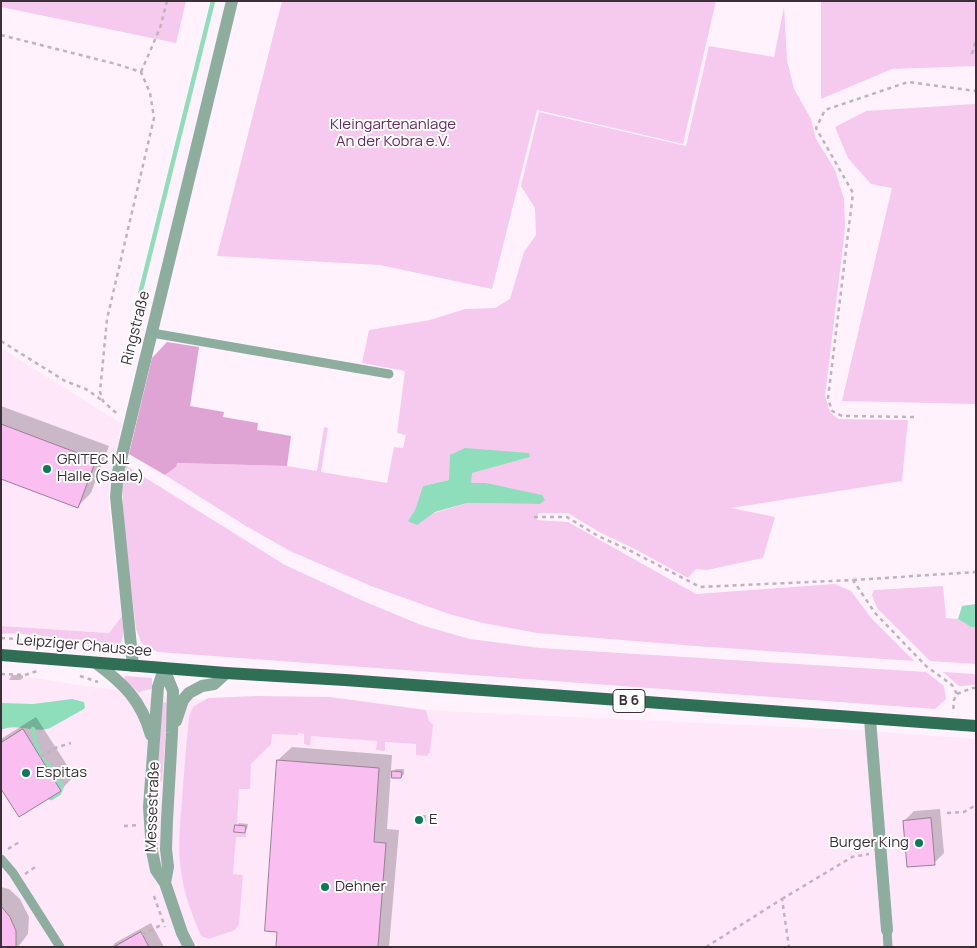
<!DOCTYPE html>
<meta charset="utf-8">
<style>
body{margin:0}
#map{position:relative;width:977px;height:948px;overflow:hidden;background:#fff2fc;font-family:Manrope,sans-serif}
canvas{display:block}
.frame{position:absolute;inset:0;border:2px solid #3b2f38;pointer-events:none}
</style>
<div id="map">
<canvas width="977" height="948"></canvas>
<div class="frame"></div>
</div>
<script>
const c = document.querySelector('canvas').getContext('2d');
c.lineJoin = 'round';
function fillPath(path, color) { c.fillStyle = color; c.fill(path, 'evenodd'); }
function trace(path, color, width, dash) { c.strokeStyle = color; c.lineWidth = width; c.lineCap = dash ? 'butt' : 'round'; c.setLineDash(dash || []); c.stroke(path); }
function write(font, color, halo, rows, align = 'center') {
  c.font = font + ' Manrope,sans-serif'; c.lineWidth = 4; c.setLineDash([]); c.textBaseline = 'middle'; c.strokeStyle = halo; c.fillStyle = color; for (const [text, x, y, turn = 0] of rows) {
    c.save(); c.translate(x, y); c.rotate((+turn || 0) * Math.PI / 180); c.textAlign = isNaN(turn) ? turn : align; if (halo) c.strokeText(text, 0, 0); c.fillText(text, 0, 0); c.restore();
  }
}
fillPath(new Path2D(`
 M1 348 122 424 109 484V507L122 616 109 633 1 626Z
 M1 673 92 687 203 700 855 730 976 739V947H1Z`), '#fee7f9');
fillPath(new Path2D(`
 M1 1H186L176 43 1 7Z
 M282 1H716L683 144 537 110 492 289 380 265 217 256Z
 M821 1H976V66L892 69 821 99Z
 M784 7 787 60 794 89 811 119 816 139 835 170 844 199 845 228 825 396 830 412 838 419 908 420 902 481 731 508 775 517 763 558 707 570 696 569 688 578 633 548 601 533 568 513H538L537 520 568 522 696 594 835 584 851 591 871 618 914 661 695 646 537 633 483 623 449 614 371 586 290 551 246 526 165 475 176 467V463L287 466 317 471 324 427 328 428 321 472 387 483 394 447 403 448 406 435 397 433 405 371 362 363 369 330 430 320 465 309 495 308 510 299 524 252 536 235 535 208 521 186 539 112 686 146 709 46 774 57ZM529 454V457L471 473V483H486L540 504 467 503 408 521 415 510 423 486 449 480Z
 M974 104 976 105V404L842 401 892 188 871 184 848 158 835 127 866 111Z
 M125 465 285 565 361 600 421 625 470 639 540 648 926 672 944 686 946 699 935 709 158 652 142 644 136 629C131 577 118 517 125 465Z
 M943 586 946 618 958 619 971 627H976V664L930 661 877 608 872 595 874 590Z
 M122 616C123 628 127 642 114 648 77 644 39 631 1 634V626L109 633Z
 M943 672 976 674V685L959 686Z
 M125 676 152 678V689L142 691 139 693 124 679Z
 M257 696 330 697 426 710 429 721 433 725 430 752 427 756 416 755V744L385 742V751L376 750 377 741 311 736 310 746 304 744V734L298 733V735L272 734 271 744 251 764 250 789H239L237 825H235L234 831 246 833V837H236L233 874 243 875 239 924 235 930 209 939 201 936C193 917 185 897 182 877 177 851 180 825 182 800 184 772 186 745 189 718L193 707 208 698Z
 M162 702 168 703 162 781 160 782 157 780Z`), '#f6caee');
fillPath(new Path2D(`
 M167 342 199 347 190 406 224 412 223 417 258 423 257 430 291 436 287 466 177 463 176 467 165 475 129 454 152 358Z`), '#dfa4d4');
fillPath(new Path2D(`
 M465 448 529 453 530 457 472 473 471 483H486L542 495 545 500 540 504 467 503 435 512 417 525 408 521 415 510 423 486 449 480 450 455Z
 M976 604V627H971L958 619 962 606Z
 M72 699 84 702 85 707 84 709 50 728C35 734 17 722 1 730V703L33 704Z`), '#8edebb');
fillPath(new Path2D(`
 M1 406 109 446 91 493 77 507 1 478Z
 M12 675H23V678L20 680H9Z
 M36 717 74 776 61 790 19 815 1 786V739Z
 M292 747 392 755 387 829 399 830 389 947H277L278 760Z
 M396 769H404V774L401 777 393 771Z
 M940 809 944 853 934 863 904 821 914 811Z
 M418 815H426V820L423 822H415V818Z
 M239 823 248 824 247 829 244 831 236 826Z
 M1 887 9 889 20 899 29 917 28 934 18 947H1Z
 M151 923 164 947H112L115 943Z`), '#0003');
trace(new Path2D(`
 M140 294 213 1
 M33 729 38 752 43 761 50 767 62 786 59 793 51 798 46 796`), '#8edebb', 4.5);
const building = new Path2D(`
 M1 424 96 460 78 508 1 479Z
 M23 729 61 791 19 817 1 789V743Z
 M277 760 379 768 374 842 386 843 378 947H276L277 932 265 931Z
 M392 771 402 772 401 778H392Z
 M931 818 935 865 907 867 903 821Z
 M235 825 246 826 245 833 234 832Z
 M1 906 10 917 16 931V947H1Z
 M141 932 149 947H114Z`);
fillPath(building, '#fbbef0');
trace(building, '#9b7f95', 1);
trace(new Path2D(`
 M1 35 116 64 141 72 150 93 154 118 107 319 100 392 103 401 115 412 120 413
 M972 54 976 40
 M141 72 160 28 167 1
 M1 341 65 381 86 389 103 401
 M914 417 842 416 832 411 828 398 853 193 816 128 825 110 908 82 976 91
 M534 517H567L598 536 629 550 700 587 853 580 875 613 926 666 952 685 957 694 954 700 953 713
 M853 580 976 572
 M1 638 70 642 94 648
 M1 674 25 675 37 671
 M80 676 98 682
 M957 694 972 688H976
 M40 757 55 748 71 743
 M947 813 964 812 976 805
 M124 826 139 825
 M8 849 21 841
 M25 874 38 865
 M154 896 165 927
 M782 899 852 857 869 854
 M142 935 163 924
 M706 947 782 899 789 947`), '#c0b3bd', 2.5, [4, 4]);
trace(new Path2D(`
 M152 333 389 374
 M1 859 13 873 60 947
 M887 930 888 947`), '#8dad9e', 9);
trace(new Path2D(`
 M96 663C124 684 141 700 151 735
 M133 666 116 497 118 472 232 1
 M164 669 158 687 151 780 149 807 152 851 156 870 165 883 182 933 189 947
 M164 669 173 691 172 733 167 820 166 849 168 867 165 883
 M870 719 887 930
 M176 721 183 700 189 693 202 686 214 684 226 673`), '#8dad9e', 12);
trace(new Path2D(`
 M1 655 226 673 345 680 976 726`), '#2e6f56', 12);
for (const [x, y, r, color] of [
 [47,469,5,"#087c59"],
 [26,773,5,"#087c59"],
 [419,820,5,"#087c59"],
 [919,843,5,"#087c59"],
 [325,887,5,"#087c59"]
]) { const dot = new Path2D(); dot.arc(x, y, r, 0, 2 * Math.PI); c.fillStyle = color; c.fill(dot); trace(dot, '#fff', 2); }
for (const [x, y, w] of [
 [629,701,32]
]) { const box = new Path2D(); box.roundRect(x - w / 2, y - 11.5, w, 23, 4); c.fillStyle = '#fff'; c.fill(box); trace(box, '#3b2f38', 1); }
write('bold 14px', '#3b2f38', null, [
 ["B 6",629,701]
]);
write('15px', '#6b2763', '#fff', [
 ["Kleingartenanlage",393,125],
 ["An der Kobra e.V.",393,142]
]);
write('15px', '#3b2f38', '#fff', [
 ["Ringstraße",136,328,-76],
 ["Leipziger Chaussee",84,646,5],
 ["Messestraße",153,807,-88]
]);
write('15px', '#3b2f38', '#fff', [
 ["GRITEC NL",57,460],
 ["Halle (Saale)",57,477],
 ["Espitas",36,773],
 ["E",429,820],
 ["Burger King",909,843,"right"],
 ["Dehner",335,887]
], 'left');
</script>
